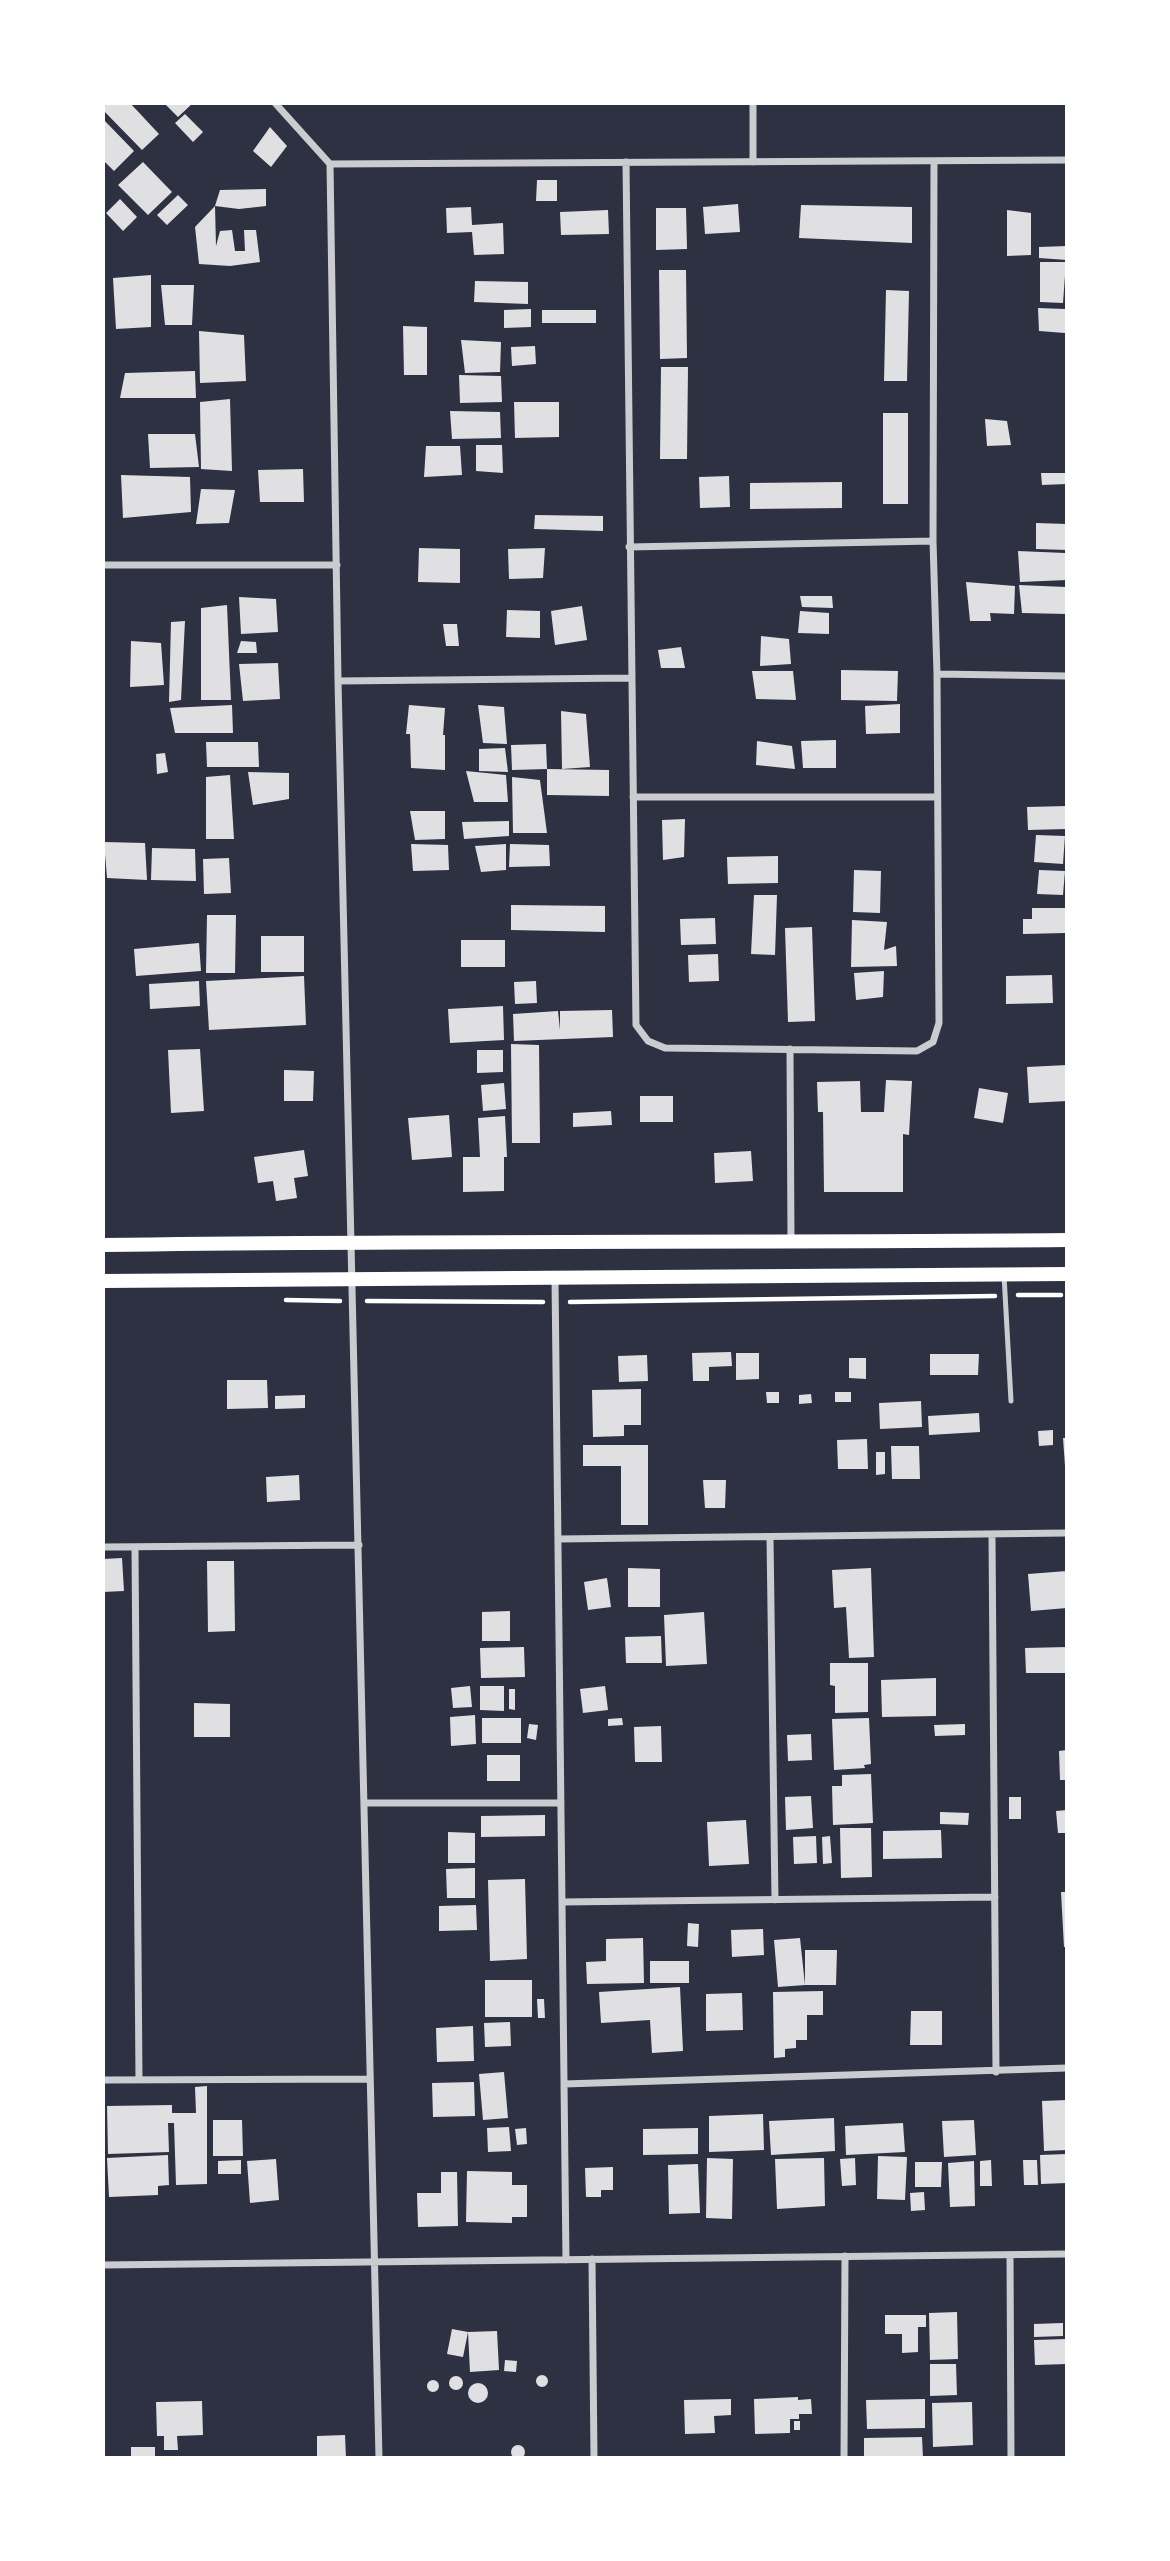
<!DOCTYPE html>
<style>
body{margin:0}
#map{position:relative;width:1170px;height:2561px;overflow:hidden;background:#2d3142;font-family:"Noto Serif",serif}
canvas{display:block}
.frame{position:absolute;inset:0;border:105px solid #fff;pointer-events:none}
</style>
<div id="map">
<canvas width="1170" height="2561"></canvas>
<div class="frame"></div>
</div>
<script>
const c = document.querySelector('canvas').getContext('2d');
c.lineJoin = 'round';
function fillPath(path, color) { c.fillStyle = color; c.fill(path, 'evenodd'); }
function trace(path, color, width, dash) { c.strokeStyle = color; c.lineWidth = width; c.lineCap = dash ? 'butt' : 'round'; c.setLineDash(dash || []); c.stroke(path); }
fillPath(new Path2D(`
 M103 103H130L159 134 142 150 103 110Z
 M168 103H193L178 117 166 105Z
 M185 114 203 132 193 142 175 123Z
 M103 119 134 151 114 171 103 160Z
 M270 127 287 146 271 167 253 151Z
 M143 162 172 192 148 215 118 185Z
 M537 180H557V201H536Z
 M266 189V206L239 209 215 206 220 190Z
 M178 195 188 205 167 225 157 215Z
 M120 199 137 217 123 231 106 213Z
 M738 204 740 232 705 234 703 207Z
 M801 205 912 207V243L799 238Z
 M215 206 216 246 220 231 232 230 235 251H245L244 230H256L260 262 230 266 199 264 195 227Z
 M471 207 472 225 503 223 504 254 474 255 472 232 447 233 446 208Z
 M656 208H686L687 249 656 250Z
 M608 210 609 234 561 235 560 212Z
 M1007 210 1031 213V255L1007 256Z
 M1067 246V260L1039 258V247Z
 M1040 262H1066L1063 303 1040 302Z
 M659 270H686L687 358 660 359Z
 M151 275V327L116 329 113 278Z
 M475 281 528 282V304L474 302Z
 M161 285H194L192 325H165Z
 M886 290 909 291 907 381H884Z
 M1038 308 1065 309V333L1039 331Z
 M531 309V327L504 328V310Z
 M542 310H596V323H542Z
 M403 326 427 327V375H404Z
 M199 331 244 335 246 381 200 383Z
 M461 340 501 342 500 372 465 373Z
 M535 346 536 364 512 366 511 347Z
 M661 367H688L687 459H660Z
 M195 371 196 398H120L125 373Z
 M459 375 501 376 502 402 460 403Z
 M230 399 232 471 201 469 200 402Z
 M514 402H559V437L515 438Z
 M450 411 500 412 501 438 452 439Z
 M883 413H908V504H883Z
 M985 419 1007 421 1011 445 987 446Z
 M148 434H195L199 467 150 468Z
 M476 445H502L503 473 476 471Z
 M426 446H460L462 475 424 477Z
 M303 469 304 502H260L258 470Z
 M1041 473H1065L1067 484 1042 485Z
 M121 475 190 477 191 512 123 518Z
 M729 476 730 507 700 508 699 477Z
 M842 482V508L750 509V483Z
 M201 489 235 490 229 523 196 524Z
 M535 515 603 516V531L534 529Z
 M1036 523 1067 524V550L1036 549Z
 M419 548 460 549V583L418 582Z
 M545 548 543 578 509 579 508 549Z
 M1018 551 1065 553 1067 580 1020 582Z
 M966 582 1015 586 1014 614 990 613 991 621H970Z
 M1019 585 1066 587 1067 614 1022 613Z
 M800 596H832L833 608 802 607Z
 M239 597 276 599 278 632 241 634Z
 M227 605 231 700H201V608Z
 M582 606 587 640 555 645 551 611Z
 M507 610 540 611V638L506 637Z
 M800 611 829 613V634L798 633Z
 M185 621 181 700 169 702 171 622Z
 M443 624H457L459 646H446Z
 M761 636 789 639 791 664 760 666Z
 M131 641 161 643 164 685 130 687Z
 M241 641 256 642 257 653H237Z
 M681 647 685 668H661L658 650Z
 M278 663 280 699 243 701 239 664Z
 M841 670 898 671 897 701 841 700Z
 M752 671H793L796 700 756 699Z
 M900 704V733L866 734 865 706Z
 M232 705 233 733H175L170 708Z
 M409 705 445 708 443 735H445V770L411 768 410 734H406Z
 M478 705 504 707 507 744 483 743Z
 M561 711 586 714 590 767 562 769Z
 M836 740V768H803L801 741Z
 M757 741 792 746 795 769 756 765Z
 M206 742H258L259 767H207Z
 M546 744 547 769 512 770 511 745Z
 M505 748 508 772 479 771V749Z
 M165 753 168 772 157 774 156 754Z
 M547 769 609 770V796L547 795Z
 M466 771 506 775 508 802H474Z
 M248 772 289 773V799L253 805Z
 M230 775 234 839H206V777Z
 M512 777 540 780 547 833H513Z
 M1067 806V829L1028 830 1027 807Z
 M410 811H445V839L415 840Z
 M685 819 684 857 663 860 662 820Z
 M509 821V836L464 839 462 822Z
 M1036 835 1065 836 1063 864 1034 862Z
 M104 842 145 843 147 880 107 878Z
 M411 844 448 845 449 870 413 871Z
 M506 844V870L481 872 475 846Z
 M510 844 549 845 550 866 509 867Z
 M152 848 195 849 196 881 151 880Z
 M778 856V883L728 884 727 857Z
 M229 858 231 893 204 894 203 859Z
 M854 870 881 871 880 913 853 912Z
 M1039 870 1065 871 1063 895 1037 894Z
 M754 895H777L775 955 751 954Z
 M511 905 605 906V932L511 930Z
 M1032 908H1065L1066 933 1023 934V919H1032Z
 M207 915H236L235 973H206Z
 M715 918 716 944 681 945 680 919Z
 M852 920 887 922 884 950 896 946 897 966 851 967Z
 M812 927 815 1021 788 1022 785 928Z
 M261 936H304V972H261Z
 M461 940H505V967H461Z
 M199 943 201 971 136 976 134 949Z
 M718 954 719 981 689 982 688 955Z
 M884 971 883 997 856 1000 854 973Z
 M1052 975 1053 1003 1006 1004V976Z
 M304 976 306 1025 209 1030 206 981Z
 M199 981 200 1006 150 1009 149 984Z
 M536 981 537 1003 515 1004 514 982Z
 M503 1006 504 1040 450 1043 448 1009Z
 M612 1010 613 1037 514 1041 513 1014 558 1011 560 1030V1011Z
 M511 1044 539 1045 540 1143H512Z
 M200 1049 204 1111 171 1113 168 1050Z
 M477 1050H503V1072L477 1073Z
 M1067 1065V1101L1029 1103 1027 1067Z
 M284 1070 314 1071 313 1101H284Z
 M886 1080 912 1081 909 1135 903 1134V1192H824L823 1112H818L817 1082 860 1081 861 1112H884Z
 M504 1083 506 1109 483 1111 481 1085Z
 M979 1088 1008 1093 1003 1123 974 1118Z
 M640 1096H673V1122H640Z
 M611 1111 612 1125 573 1127V1113Z
 M449 1115 452 1157 412 1160 408 1118Z
 M505 1116 507 1157H504V1191L463 1192V1157H480L478 1118Z
 M304 1150 308 1176 294 1178 297 1198 276 1201 273 1181 258 1183 254 1157Z
 M751 1151 753 1181 715 1183 714 1153Z
 M731 1352 732 1366 709 1367V1381H693L692 1353Z
 M736 1353H759V1379L736 1380Z
 M930 1354H979L978 1375H930Z
 M647 1355 648 1381 619 1382 618 1356Z
 M849 1358H866V1379L849 1378Z
 M227 1380H267L268 1408 227 1409Z
 M641 1389V1425H624V1436L593 1437 592 1390Z
 M766 1392H779V1403H767Z
 M835 1392H851V1402H835Z
 M811 1394 812 1403 799 1404V1395Z
 M305 1395V1408L275 1409V1396Z
 M921 1401 922 1427 880 1429 879 1403Z
 M979 1413 980 1432 929 1435 928 1416Z
 M1053 1430V1445L1039 1446 1038 1431Z
 M1063 1438H1067V1466H1065Z
 M867 1439 868 1469H838L837 1440Z
 M583 1445H648V1525H621V1466H583Z
 M891 1446H919L920 1479H892Z
 M876 1452H885V1474L876 1475Z
 M299 1475 300 1500 267 1502 266 1477Z
 M703 1480H726L725 1508H705Z
 M122 1558 124 1591 103 1592V1559Z
 M207 1561H234L235 1631 208 1632Z
 M628 1568 660 1569V1607H628Z
 M871 1568 874 1657 849 1658 846 1607 834 1608 832 1570Z
 M1067 1571V1608L1031 1611 1028 1574Z
 M607 1578 611 1607 588 1610 584 1582Z
 M510 1611V1641H482V1612Z
 M704 1612 707 1664 666 1666 664 1615Z
 M661 1636 662 1663H626L625 1637Z
 M524 1647 525 1677 481 1678 480 1648Z
 M1067 1647V1673H1026L1025 1648Z
 M830 1663H868V1712L835 1713V1686L830 1685Z
 M936 1678V1716L882 1717 881 1680Z
 M470 1686 472 1707 453 1708 451 1688Z
 M480 1686H504V1711L480 1710Z
 M605 1686 608 1710 583 1713 580 1689Z
 M509 1689H515V1710L509 1709Z
 M194 1703 230 1704V1737H194Z
 M475 1715 476 1744 451 1746 450 1717Z
 M482 1718H521V1743H482Z
 M622 1718 623 1725 608 1726V1719Z
 M869 1718 871 1764 864 1765 865 1768 834 1770 832 1719Z
 M529 1724 538 1725 536 1740 527 1738Z
 M965 1724V1735L935 1736 934 1725Z
 M661 1726 662 1762H635L634 1727Z
 M811 1734 812 1760 788 1761 787 1735Z
 M1067 1750V1780H1060L1059 1751Z
 M487 1755H520V1781H487Z
 M871 1774 873 1823 833 1825 832 1786H842V1775Z
 M811 1796 813 1828 786 1830 785 1797Z
 M1009 1797H1021V1819H1009Z
 M1067 1810V1833H1058L1056 1811Z
 M940 1812 969 1813 968 1825 940 1824Z
 M545 1815V1836L481 1837V1816Z
 M746 1820 749 1864 709 1866 707 1822Z
 M840 1828H871L872 1877 841 1878Z
 M941 1830 942 1858 883 1859V1831Z
 M448 1832 475 1833V1863H448Z
 M816 1836 817 1863 794 1864 793 1837Z
 M830 1836 832 1863 823 1864 822 1837Z
 M475 1868V1898H447L446 1869Z
 M525 1879 527 1959 490 1961 488 1880Z
 M1061 1892H1067V1947H1064Z
 M476 1905 477 1930 439 1931V1906Z
 M688 1923 699 1924 698 1947 687 1946Z
 M763 1929 764 1955 732 1957 731 1930Z
 M643 1938 644 1983 587 1984 586 1962 606 1961V1939Z
 M800 1938 805 1985 778 1987 774 1940Z
 M805 1950H837L836 1985H805Z
 M650 1961H689V1983H650Z
 M485 1980H532V2017H485Z
 M680 1987 683 2051 652 2053 650 2020 601 2023 599 1992Z
 M823 1991V2015H807V2040H796V2048L785 2049V2057L774 2058 773 1992Z
 M742 1993 743 2030 706 2031V1994Z
 M537 1999H544L545 2018H538Z
 M911 2011H942V2045H910Z
 M510 2022 511 2046 485 2047 484 2023Z
 M473 2026 474 2061 437 2062 436 2028Z
 M504 2072 508 2118 483 2120 479 2074Z
 M474 2082 475 2116 433 2117 432 2083Z
 M207 2086V2184L176 2185 174 2123H168L169 2152 108 2154 107 2106 172 2105V2113H196L195 2087Z
 M1067 2100V2150L1044 2151 1042 2101Z
 M763 2114 764 2150 709 2152V2116Z
 M834 2118 835 2151 771 2155 769 2121Z
 M213 2120H242L243 2156H213Z
 M974 2120 976 2155 944 2157 942 2121Z
 M903 2123 905 2152 846 2155 845 2126Z
 M509 2127 511 2151 488 2152 487 2128Z
 M526 2128 527 2144 517 2145 515 2129Z
 M698 2128V2154L643 2155V2129Z
 M1067 2154V2183L1041 2184 1040 2155Z
 M168 2155 169 2185 158 2186V2195L109 2197 107 2158Z
 M878 2156 907 2157 905 2200 877 2199Z
 M707 2158 733 2159 732 2219 706 2218Z
 M824 2158 825 2206 777 2209 775 2159Z
 M855 2158 856 2185 842 2186 840 2159Z
 M276 2159 279 2200 250 2203 247 2161Z
 M241 2160V2174H218V2161Z
 M991 2160 992 2186H980V2161Z
 M1023 2160H1037L1038 2185H1024Z
 M974 2161 975 2206 950 2207 948 2163Z
 M915 2162H942L941 2187H915Z
 M698 2164 700 2213 669 2214 668 2165Z
 M613 2167V2190H601V2197H586L585 2168Z
 M467 2171 512 2172V2185H527V2217H512V2223L466 2222Z
 M441 2172H457L458 2226 418 2227 417 2193H441Z
 M924 2192 925 2210 911 2211 910 2193Z
 M957 2312 958 2359 930 2360 929 2313Z
 M885 2315H926V2327H918V2352L902 2353V2334H885Z
 M1063 2323V2336L1034 2337V2324Z
 M452 2329 468 2332 463 2357 447 2354Z
 M497 2331 499 2370 470 2372 468 2332Z
 M1067 2339V2364L1035 2365 1034 2340Z
 M505 2360 517 2361 516 2372 504 2371Z
 M930 2364H956L957 2395 930 2396Z
 M536 2381a6 6 0 1 1 12 0a6 6 0 1 1-12 0Z
 M449 2383a7 7 0 1 1 14 0a7 7 0 1 1-14 0Z
 M427 2386a6 6 0 1 1 12 0a6 6 0 1 1-12 0Z
 M468 2393a10 10 0 1 1 20 0a10 10 0 1 1-20 0Z
 M798 2397V2400L811 2399 812 2414H799V2419H790V2433L755 2434 754 2399Z
 M731 2399V2415L714 2416 715 2433 685 2434 684 2400Z
 M925 2399V2428L867 2429 866 2400Z
 M202 2401 203 2435 177 2436 178 2450H164V2436H157L156 2402Z
 M972 2402 973 2445 933 2447 932 2403Z
 M794 2421H800V2430H794Z
 M345 2435 346 2458H317V2436Z
 M922 2437 923 2458H864V2438Z
 M511 2452a7 7 0 1 1 14 0a7 7 0 1 1-14 0Z
 M131 2447H155V2458H131Z`), '#e0e0e3');
trace(new Path2D(`
 M1018 1295H1061
 M286 1300 340 1301
 M367 1301 543 1302
 M570 1302 995 1296`), '#fff', 4.5);
trace(new Path2D(`
 M1004 1275 1011 1401`), '#caccd0', 5);
trace(new Path2D(`
 M275 103 330 164 338 681 379 2458
 M626 162 636 1025 648 1041 665 1048 917 1051 933 1042 939 1023 937 674 933 541 934 161
 M753 162V103
 M330 164 1067 160
 M629 547 933 541
 M103 565H337
 M937 674 1067 676
 M338 681 631 678
 M633 797H937
 M790 1049 791 1242
 M555 1279 566 2260
 M992 1535 996 2072
 M770 1537 775 1900
 M558 1539 1067 1533
 M103 1547 359 1545
 M135 1548 139 2080
 M364 1803H561
 M562 1902 995 1897
 M103 2080 370 2079
 M564 2084 1067 2068
 M1010 2255 1011 2458
 M592 2259 594 2458
 M103 2265 1067 2254
 M844 2458 845 2256`), '#caccd0', 7);
trace(new Path2D(`
 M103 1245C424 1240 746 1243 1067 1240
 M103 1281 1067 1274`), '#fff', 14);
</script>
